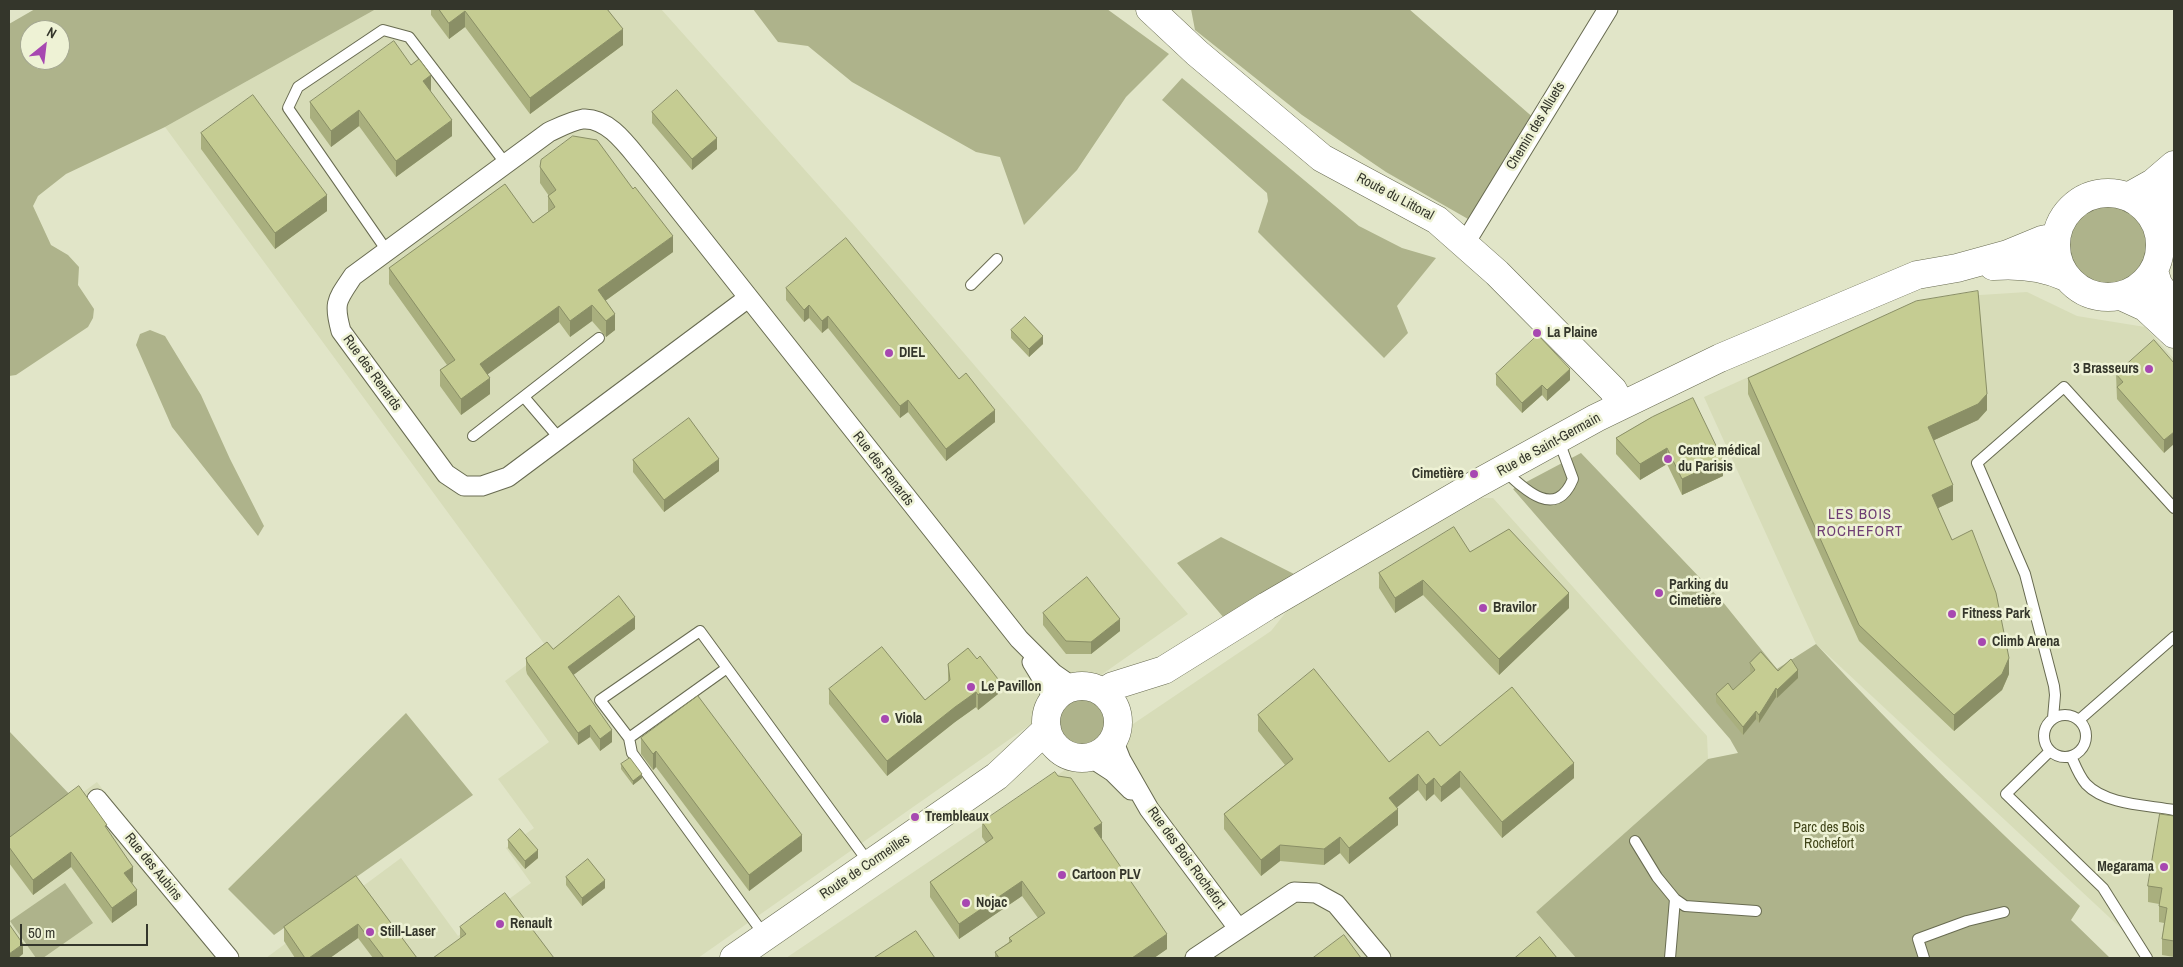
<!DOCTYPE html>
<meta charset="utf-8">
<style>
body{margin:0}
#map{position:relative;width:2183px;height:967px;overflow:hidden;background:#e1e5c8;font-family:"Archivo Narrow",sans-serif}
canvas{display:block}
.frame{position:absolute;inset:0;border:10px solid #34362b;pointer-events:none}
.north{position:absolute;left:20px;top:20px;width:50px;height:50px;box-sizing:border-box;background:#eef2d5;border:1px solid #a4a791;border-radius:50%;rotate:29deg;font-size:14px;font-weight:700;line-height:20px;text-align:center;color:#34362b}
.north::after{content:'';display:block;margin:auto;width:18px;height:22px;background:#a748b1;clip-path:polygon(50% 0,100% 100%,50% 72%,0 100%)}
.scale{position:absolute;left:20px;top:924px;width:128px;height:22px;box-sizing:border-box;border:2px solid #34362b;border-top:0;padding-left:6px;font-size:15px;line-height:18px;white-space:nowrap;color:#34362b;-webkit-text-stroke:4px #eef2d5;paint-order:stroke}
</style>
<div id="map">
<canvas width="2183" height="967"></canvas>
<div class="frame"></div>
<div class="north">N</div>
<div class="scale">50 m</div>
</div>
<script>
const c = document.querySelector('canvas').getContext('2d');
c.lineJoin = 'round';
function fillPath(path, color) { c.fillStyle = color; c.fill(path, 'evenodd'); }
function trace(path, color, width, dash) { c.strokeStyle = color; c.lineWidth = width; c.lineCap = dash ? 'butt' : 'round'; c.setLineDash(dash || []); c.stroke(path); }
function write(font, color, halo, rows, align = 'center') {
  c.font = font + ' "Archivo Narrow",sans-serif'; c.lineWidth = 5; c.setLineDash([]); c.textBaseline = 'middle'; c.strokeStyle = halo; c.fillStyle = color; for (const [text, x, y, turn = 0] of rows) {
    c.save(); c.translate(x, y); c.rotate((+turn || 0) * Math.PI / 180); c.textAlign = isNaN(turn) ? turn : align; if (halo) c.strokeText(text, 0, 0); c.fillText(text, 0, 0); c.restore();
  }
}
fillPath(new Path2D(`
 M376 9H661L854 225 1188 614 698 958H266L401 858 458 936 531 883 506 848 534 828 498 779 549 742 505 681 548 649 165 127Z
 M2027 292 2077 316 2145 327 2174 359V958H2153L1816 644 1704 397 1877 319 1949 297Z
 M1482 498H1493L1707 736 1708 759 1536 912 1576 958H786L1271 631 1290 607Z
 M97 782 231 958H9V847Z`), '#d7dcb8');
fillPath(new Path2D(`
 M35 9H376L165 127 66 174 38 196 33 206 51 245 68 255 79 267 78 285 94 309 93 318 88 327 16 375 9 376V24ZM30 30H60V60H30Z
 M753 9H1107L1169 54 1126 97 1077 170 1024 225 1000 157 976 152 852 82 808 46 778 42Z
 M1191 9H1409L1536 120 1468 219 1386 172 1302 115 1195 30Z
 M1182 78 1359 226 1402 248 1436 258 1397 306 1408 333 1384 358 1258 232 1268 201 1267 193 1162 100Z
 M2067 245a40 40 0 1 1 80 0a40 40 0 1 1-80 0Z
 M150 330 165 336 201 395 230 459 264 526 258 536 172 427 136 345 140 334Z
 M1581 453 1722 601 1777 669 1816 644C1900 735 1988 822 2080 906L2071 920 2110 958H1576L1536 912 1708 759 1738 753 1730 739 1513 489Z
 M1221 537 1294 574 1224 618 1177 563Z
 M1057 722a25 25 0 1 1 50 0a25 25 0 1 1-50 0Z
 M406 713 473 795 274 935 228 889Z
 M9 731 74 799 9 847Z
 M65 883 93 923 43 958H36L10 921Z`), '#aeb38b');
const lane = new Path2D(`
 M387 251 288 108 298 87 383 30 409 37 506 164
 M971 285 997 259
 M524 397 559 438
 M473 436 599 338
 M1505 471C1525 490 1556 520 1573 479L1559 441
 M700 631 727 668 629 738 600 700Z
 M727 668 869 863
 M2044 736a21 21 0 1 1 42 0a21 21 0 1 1-42 0Z
 M2053 718 2055 695 2054 686 2025 574 1977 463 2064 387 2174 508
 M2079 720 2174 637
 M629 738 632 753 765 936
 M2050 751 2006 794 2103 888 2147 958
 M2071 756C2075 765 2079 776 2086 784 2106 805 2147 805 2174 810
 M1635 841 1657 877 1675 899 1685 906 1756 911
 M1670 958 1675 899
 M1924 958 1918 939 1967 921 2004 912`);
const street = new Path2D(`
 M1465 243 1608 9
 M748 298 508 477 482 486H464L446 474 341 331C333 302 337 300 353 276L549 132C560 127 571 121 583 119 610 117 631 151 646 168L1019 639 1053 673 1073 687
 M1032 662 1054 698
 M1113 740 1121 760 1149 809 1238 928
 M1090 757 1113 772 1131 790
 M97 799 229 958
 M1195 958 1294 892 1316 893 1336 904 1381 958`);
const secondary = new Path2D(`
 M1150 9 1197 53 1322 158 1437 220 1497 273 1613 390 1621 405
 M2056 245a52 52 0 1 1 104 0a52 52 0 1 1-104 0Z
 M2128 197 2153 183 2174 165
 M2160 238 2165 205 2174 190
 M1993 266C2019 264 2042 266 2066 277
 M2154 271 2158 284 2174 307
 M2121 296 2145 307 2174 334
 M1046 722a36 36 0 1 1 72 0a36 36 0 1 1-72 0Z
 M1103 692 1113 686 1164 670 1267 606 1478 483 1596 418 1720 358 1917 275 1957 268 2008 254 2042 240 2056 237
 M734 958 997 776 1047 729`);
trace(lane, '#686b51', 12);
trace(street, '#686b51', 21);
trace(secondary, '#686b51', 29);
trace(lane, '#fff', 10);
trace(street, '#fff', 19);
trace(secondary, '#fff', 28);
fillPath(new Path2D(`
 M431 9H607L623 45 530 114 465 27 449 39 431 15Z
 M430 91 452 136 396 177 359 126 331 147 310 118V102Z
 M652 112 717 149 692 170 652 123Z
 M201 133 327 211 275 249 201 149Z
 M540 167 673 252 605 301 615 330 606 337 592 321 570 337 559 322 487 374 490 394 461 415 440 386V370L447 365 389 284V268L533 223 548 212V196H549L540 183Z
 M786 288 995 422 946 461 908 412 900 418 828 328 822 333 809 318 804 322 786 300Z
 M1011 330 1043 344 1029 357 1011 338Z
 M2174 363 2164 453 2117 399 2116 374Z
 M1496 374 1570 380 1547 401 1542 395 1522 413 1496 385Z
 M1748 378 1987 410 1978 420 1934 440 1953 501 1938 508 2009 674 2002 690 1954 731 1859 641 1748 394Z
 M1652 417 1723 476 1682 495 1667 464 1640 480 1616 454V438Z
 M633 460 719 471 664 512 633 472Z
 M1470 552 1569 608 1499 675 1423 595 1395 613 1379 588V573Z
 M1043 613 1120 631 1091 654H1066L1043 625Z
 M635 629 573 675 612 742 600 751 590 737 578 745 527 674 526 670V658L553 649Z
 M1750 663 1778 671 1798 678 1777 698 1776 697 1759 723 1756 719 1743 735 1716 702V694L1733 690 1751 673 1750 671Z
 M948 664 998 694 978 710 976 707 955 722 887 776 829 704V689L925 700 948 682Z
 M1258 715 1389 762 1440 746 1574 778 1502 838 1460 787 1441 802 1434 794 1426 801 1418 790 1396 807 1398 825 1349 864 1340 853 1324 865 1280 861 1261 876 1224 829V814L1285 765 1258 731Z
 M641 738 802 851 749 891 656 767 653 770 641 754Z
 M621 764 642 778 633 785 621 769Z
 M2174 816V957L2162 955V939L2164 923 2159 922V904L2148 902V886Z
 M982 822 1102 838H1101L1167 949 1154 958H995V952L1009 942V938L1038 918 1022 896 959 939 930 897V882L986 843 982 837Z
 M107 829 133 882 132 883 137 905 112 923 71 867 33 895 9 863V838Z
 M508 840 538 858 525 869 508 848Z
 M356 876 417 958H373L358 938 330 958H295L284 941V927Z
 M566 877 605 888 582 906 566 885Z
 M460 927 554 958 460 938Z`), '#a9af7e');
fillPath(new Path2D(`
 M465 11V27L449 39V23Z
 M623 29V45L530 114V98Z
 M431 75V91L423 97V81Z
 M359 110V126L331 147V131Z
 M452 120V136L396 177V161Z
 M717 138V149L692 170V159Z
 M327 195V211L275 249V233Z
 M673 236V252L598 306V290Z
 M592 305V321L570 337V321Z
 M809 305V318L804 322V310Z
 M559 306V322L480 380V364Z
 M615 314V330L606 337V321Z
 M828 316V328L822 333V321Z
 M1043 336V344L1029 357V349Z
 M1570 369V380L1547 401V390Z
 M490 378V394L461 415V399Z
 M1542 385V395L1522 413V403Z
 M1987 394V410L1978 420 1928 443V427Z
 M908 400V412L900 418V406Z
 M995 410V422L946 461V449Z
 M2174 432V444L2164 453V440Z
 M1667 448V464L1640 480V464Z
 M719 459V471L664 512V500Z
 M1723 460V476L1682 495V479Z
 M1953 485V501L1932 511V495Z
 M1423 580V595L1395 613V598Z
 M1569 593V608L1499 675V659Z
 M635 617V629L568 679V667Z
 M1120 619V631L1091 654V642Z
 M2009 658V674L2002 690 1954 731V715Z
 M1798 670V678L1777 698V690Z
 M998 679V694L978 710V695Z
 M1776 688V697L1759 723V715Z
 M976 692V707L955 722 887 776V761L955 707Z
 M1756 711V719L1743 735V727Z
 M590 725V737L578 745V733Z
 M612 730V742L600 751V739Z
 M656 751V767L653 770V754Z
 M1574 763V778L1502 838V822Z
 M1460 771V787L1441 802V787Z
 M642 774V778L633 785V781Z
 M1418 774V790L1389 814V798Z
 M1434 778V794L1426 801V785Z
 M1398 809V825L1349 864V848Z
 M1102 823V838L1094 843V828Z
 M802 835V851L749 891V875Z
 M1340 837V853L1324 865V849Z
 M1280 845V861L1261 876V860Z
 M538 850V858L525 869V861Z
 M71 852V867L33 895V880Z
 M133 867V882L124 889V873Z
 M605 880V888L582 906V898Z
 M1022 881V896L959 939V924Z
 M137 890V905L112 923V908Z
 M358 924V938L330 958H309Z
 M1167 934V949L1154 958H1132Z
 M23 944V954L18 958H9V954Z`), '#8a8f66');
const building = new Path2D(`
 M439 9H607L623 29 530 98 465 11 449 23Z
 M394 41 411 65 419 59 431 75 423 81 452 120 396 161 359 110 331 131 310 102Z
 M677 90 717 138 692 159 652 112Z
 M253 95 327 195 275 233 201 133Z
 M573 136 597 140 633 189 635 187 673 236 598 290 615 314 606 321 592 305 570 321 559 306 480 364 490 378 461 399 440 370 455 360 389 268 505 184 533 223 555 207 548 196 556 190 540 167 541 160Z
 M846 238 959 379 966 373 995 410 946 449 908 400 900 406 828 316 822 321 809 305 804 310 786 288Z
 M1978 291 1987 394 1978 404 1928 427 1953 485 1932 495 1952 540 1972 530 1996 593 2009 658 2002 674 1954 715 1859 625 1748 378 1916 301Z
 M1025 317 1043 336 1029 349 1011 330Z
 M1538 335 1570 369 1547 390 1542 385 1522 403 1496 374Z
 M2154 340 2174 363V432L2164 440 2117 387 2123 382 2116 374Z
 M1693 398 1723 460 1682 479 1667 448 1640 464 1616 438 1652 417Z
 M689 418 719 459 664 500 633 460Z
 M1454 527 1470 552 1509 529 1569 593 1499 659 1423 580 1395 598 1379 573Z
 M1087 577 1120 619 1091 642 1066 641 1043 613Z
 M619 596 635 617 568 667 612 730 600 739 590 725 578 733 527 662 526 658 547 642 553 649Z
 M882 647 925 700 950 680 948 664 968 648 977 659 980 656 998 679 978 695 976 692 955 707 887 761 829 689Z
 M1761 652 1778 671 1791 659 1798 670 1777 690 1776 688 1759 715 1756 711 1743 727 1716 694 1728 683 1733 690 1755 670 1750 663Z
 M1314 669 1389 762 1428 731 1440 746 1512 687 1574 763 1502 822 1460 771 1441 787 1434 778 1426 785 1418 774 1389 798 1398 809 1349 848 1340 837 1324 849 1280 845 1261 860 1224 814 1293 759 1258 715Z
 M698 696 802 835 749 875 656 751 653 754 641 738Z
 M630 758 642 774 633 781 621 764Z
 M1055 772 1058 776 1071 778 1102 823 1094 828 1167 934 1132 958H999L995 952 1012 941 1009 938 1045 913 1022 881 959 924 930 882 993 838 982 822Z
 M79 786 107 825 105 826 133 867 124 873 137 890 112 908 71 852 33 880 9 847V838Z
 M2160 814 2174 816V941L2162 939 2167 908 2159 906 2162 888 2148 886Z
 M520 829 538 850 525 861 508 840Z
 M588 859 605 880 582 898 566 877Z
 M356 876 417 958H384L358 924 309 958H305L284 927Z
 M505 893 554 958H433L466 934 460 927Z
 M9 924 23 944 9 954Z
 M916 931 935 958H874Z
 M1344 935 1361 958H1313Z
 M1540 937 1557 958H1515Z`);
fillPath(building, '#c5cc92');
trace(building, '#8a8f66', 1);
for (const [x, y, r, color] of [
 [1537,333,5,"#a748b1"],
 [889,353,5,"#a748b1"],
 [2149,369,5,"#a748b1"],
 [1668,459,5,"#a748b1"],
 [1474,474,5,"#a748b1"],
 [1659,593,5,"#a748b1"],
 [1483,608,5,"#a748b1"],
 [1952,614,5,"#a748b1"],
 [1982,642,5,"#a748b1"],
 [971,687,5,"#a748b1"],
 [885,719,5,"#a748b1"],
 [915,817,5,"#a748b1"],
 [2164,867,5,"#a748b1"],
 [1062,875,5,"#a748b1"],
 [966,903,5,"#a748b1"],
 [500,924,5,"#a748b1"],
 [370,932,5,"#a748b1"]
]) { const dot = new Path2D(); dot.arc(x, y, r, 0, 2 * Math.PI); c.fillStyle = color; c.fill(dot); trace(dot, '#eef2d5', 2); }
write('14px', '#34362b', '#eef2d5', [
 ["Chemin des Alluets",1536,126,-59],
 ["Route du Littoral",1395,197,28],
 ["Rue des Renards",372,373,54],
 ["Rue de Saint-Germain",1549,445,-29],
 ["Rue des Renards",883,469,52],
 ["Rue des Bois Rochefort",1186,858,54],
 ["Rue des Aubins",153,867,51],
 ["Route de Cormeilles",865,867,-34]
]);
write('bold 14px', '#34362b', '#eef2d5', [
 ["La Plaine",1547,333],
 ["DIEL",899,353],
 ["3 Brasseurs",2139,369,"right"],
 ["Centre médical",1678,451],
 ["du Parisis",1678,467],
 ["Cimetière",1464,474,"right"],
 ["Parking du",1669,585],
 ["Cimetière",1669,601],
 ["Bravilor",1493,608],
 ["Fitness Park",1962,614],
 ["Climb Arena",1992,642],
 ["Le Pavillon",981,687],
 ["Viola",895,719],
 ["Trembleaux",925,817],
 ["Megarama",2154,867,"right"],
 ["Cartoon PLV",1072,875],
 ["Nojac",976,903],
 ["Renault",510,924],
 ["Still-Laser",380,932]
], 'left');
write('14px', '#3f4317', '#eef2d5', [
 ["Parc des Bois",1829,828],
 ["Rochefort",1829,844]
]);
c.letterSpacing = '1px';
write('15px', '#6e3e73', '#eef2d5', [
 ["LES BOIS",1860,515],
 ["ROCHEFORT",1860,532]
]);
c.letterSpacing = '0px';
</script>
